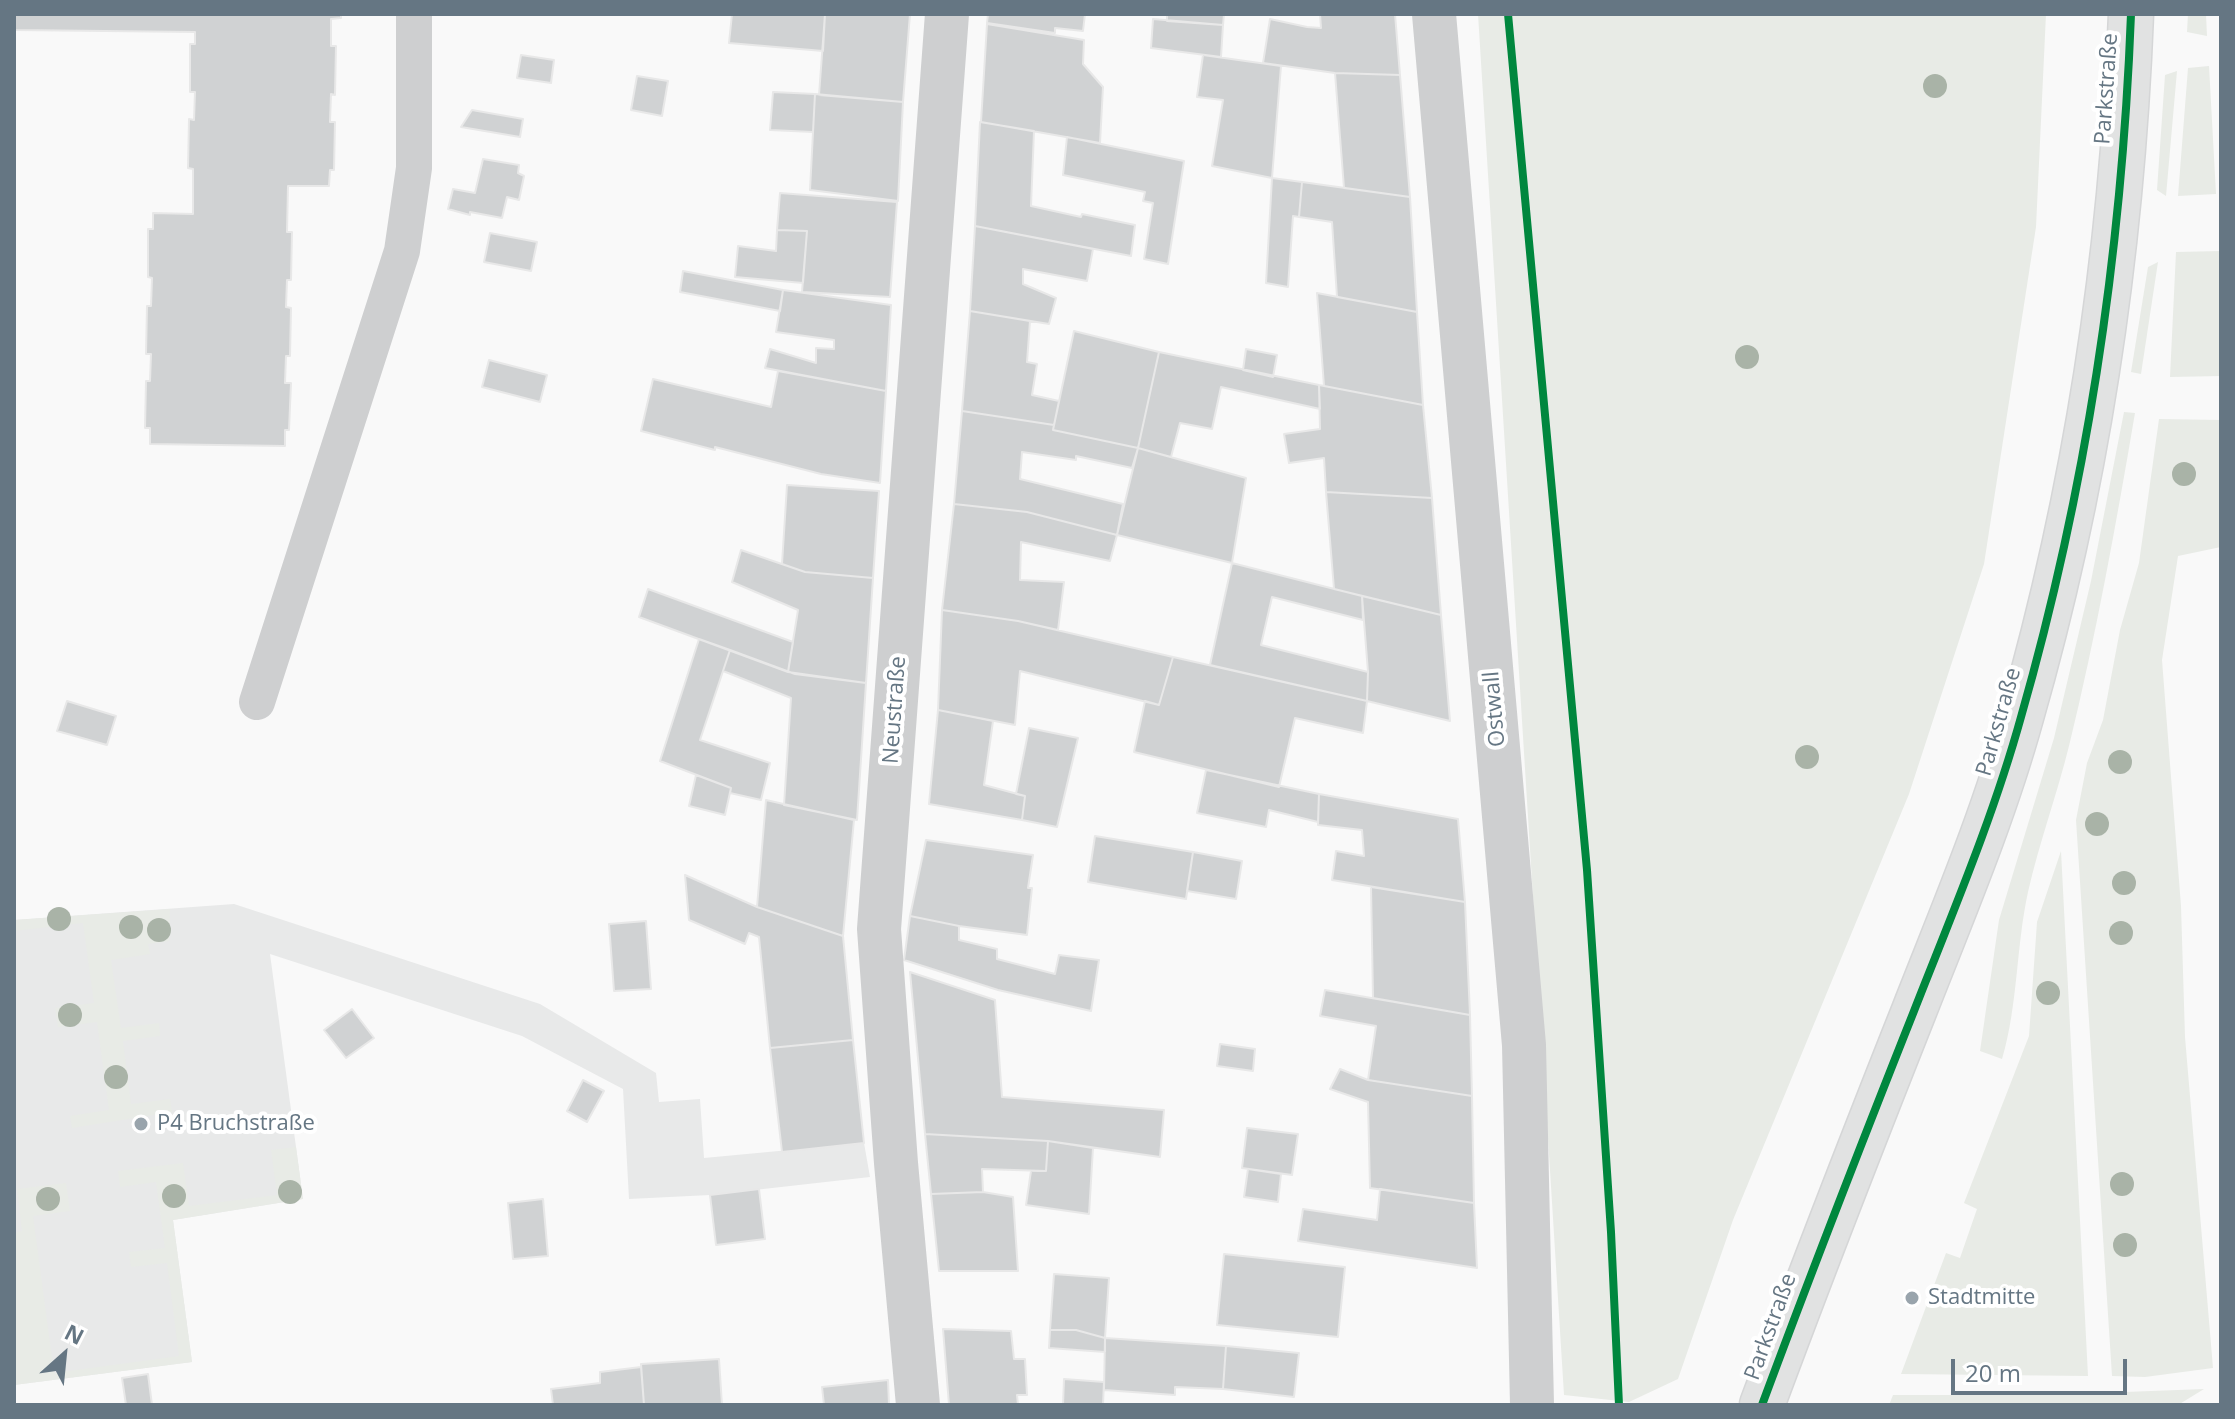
<!DOCTYPE html>
<meta charset="utf-8">
<style>
body{margin:0}
#map{position:relative;width:2235px;height:1419px;overflow:hidden;background:#f9f9f9;font-family:"Open Sans",sans-serif}
canvas{display:block}
.frame{position:absolute;inset:0;border:16px solid #657683;pointer-events:none}
.north{position:absolute;left:24px;top:1315px;width:80px;height:80px;-webkit-text-stroke:6px #fff;paint-order:stroke;rotate:27deg;font-size:22px;font-weight:700;line-height:32px;text-align:center;color:#657683}
.north::after{content:'';display:block;margin:auto;width:28px;height:36px;background:#657683;clip-path:polygon(50% 0,100% 100%,50% 72%,0 100%)}
.scale{position:absolute;left:1951px;top:1359px;width:176px;height:36px;box-sizing:border-box;border:4px solid #657683;border-top:0;padding-left:10px;font-size:24px;line-height:28px;white-space:nowrap;color:#657683;-webkit-text-stroke:6px #fff;paint-order:stroke}
</style>
<div id="map">
<canvas width="2235" height="1419"></canvas>
<div class="frame"></div>
<div class="north">N</div>
<div class="scale">20 m</div>
</div>
<script>
const c = document.querySelector('canvas').getContext('2d');
c.lineJoin = 'round';
function fillPath(path, color) { c.fillStyle = color; c.fill(path, 'evenodd'); }
function trace(path, color, width, dash) { c.strokeStyle = color; c.lineWidth = width; c.lineCap = dash ? 'butt' : 'round'; c.setLineDash(dash || []); c.stroke(path); }
function write(font, color, halo, rows, align = 'center') {
  c.font = font + ' "Open Sans",sans-serif'; c.lineWidth = 8; c.setLineDash([]); c.textBaseline = 'middle'; c.strokeStyle = halo; c.fillStyle = color; for (const [text, x, y, turn = 0] of rows) {
    c.save(); c.translate(x, y); c.rotate((+turn || 0) * Math.PI / 180); c.textAlign = isNaN(turn) ? turn : align; if (halo) c.strokeText(text, 0, 0); c.fillText(text, 0, 0); c.restore();
  }
}
fillPath(new Path2D(`
 M234 904 540 1004 656 1073 659 1102 700 1099 704 1158 864 1143 870 1177 710 1195 629 1199 623 1089 522 1036 270 954 303 1199 173 1220 192 1362 14 1385V920Z`), '#e8e9e9');
fillPath(new Path2D(`
 M1478 14H2046L2036 227 1984 564 1909 794 1733 1220 1678 1379 1629 1402 1564 1395Z
 M2188 14H2206L2207 36 2187 32Z
 M2209 66 2216 194 2178 196 2188 68Z
 M2177 71 2166 196 2157 190 2165 75Z
 M2221 251V376L2170 377 2176 252Z
 M2158 262 2141 374 2131 372 2148 267Z
 M2124 412 2135 413C2116 525 2096 636 2069 746 2057 795 2039 843 2028 892 2016 947 2018 1004 2002 1059L1980 1051 1999 920 2054 738 2091 581Z
 M2159 419 2221 420V547L2178 556 2162 660 2181 906 2185 1037 2213 1368 2145 1377 2112 1376 2076 820 2087 763 2103 720 2120 630 2139 563Z
 M2061 851 2088 1376 1901 1374 1946 1253 1960 1258 1977 1209 1964 1203 2029 1036 2037 922Z
 M170 909 169 941 148 944 150 954 111 960 121 1028 159 1023 160 1036 123 1041 131 1104 170 1099 172 1112 72 1128 70 1116 109 1110 97 1022 58 1027 55 1008 94 1003 83 923 14 931V920Z
 M296 1147 303 1199 173 1220 192 1362 14 1385V1233L22 1231 17 1189 66 1183 70 1211 33 1216 54 1373 179 1356 167 1263 131 1267 129 1252 165 1248 156 1182 120 1187 118 1171 183 1163 189 1206 277 1195 271 1150Z
 M2204 1389 2178 1405H1889L1893 1395H2046Z`), '#e8ebe6');
const building = new Path2D(`
 M14 14H341V18L331 19V46H336L335 95 331 94 330 122H335L334 170H330L329 186H288L287 232H292L291 280H287L286 307 291 308 290 356H286L285 383H291L289 430H285V446L150 444V428H145L146 381H150L151 354H146L147 306H151L152 278 148 277V229H153V213L193 214V169L188 168 189 119 194 120 195 92H190V44H195V32L14 30Z
 M732 14H825L823 51 729 43Z
 M825 14H910L903 102 819 95Z
 M988 14H1085L1083 31 1055 28V33L987 23Z
 M1167 14H1224L1223 25 1167 21Z
 M1320 14H1395L1400 75 1335 73 1263 63 1270 19 1307 27 1321 28Z
 M1153 19 1223 25 1221 57 1151 48Z
 M987 24 1084 40 1083 64 1103 87 1100 143 981 122Z
 M521 55 554 60 551 83 517 78Z
 M1203 55 1281 66 1272 178 1212 166 1223 100 1197 97Z
 M1335 73 1400 75 1410 197 1344 188Z
 M637 76 668 81 662 116 631 110Z
 M773 92 815 94 813 132 770 130Z
 M815 94 903 102 898 201 810 190Z
 M472 110 523 119 520 137 461 127Z
 M980 122 1034 131 1031 206 1081 217 1082 214 1135 225 1131 256 975 226Z
 M1067 137 1184 161 1168 264 1144 259 1153 203 1143 201 1145 192 1063 175Z
 M483 159 519 165 518 173 524 176 519 200 507 197 502 218 470 212V215L448 209 453 189 475 193Z
 M1272 178 1302 182 1299 217 1293 216 1288 287 1266 283Z
 M1302 182 1410 197 1417 312 1337 297 1332 222 1299 217Z
 M780 193 897 202 890 297 802 292 807 231 777 230Z
 M975 226 1093 249 1087 281 1023 269V284L1056 298 1049 324 970 311Z
 M777 230 807 231 803 283 735 277 738 246 776 251Z
 M490 233 537 242 531 271 484 262Z
 M683 271 783 290 780 311 680 292Z
 M783 290 891 305 886 391 765 368 770 349 816 363V348L834 349V340L776 332Z
 M1317 293 1417 312 1423 405 1324 386Z
 M970 311 1030 321 1027 362 1037 364 1032 395 1059 401 1054 425 962 411Z
 M1074 331 1159 352 1138 448 1053 430Z
 M1246 349 1277 355 1273 377 1243 370Z
 M1159 352 1319 385 1320 409 1221 387 1212 429 1180 423 1171 457 1138 448Z
 M489 360 547 375 540 402 482 387Z
 M778 371 886 391 880 483 821 474 715 447V450L641 431 653 379 771 407Z
 M1319 385 1423 405 1432 498 1326 492 1324 458 1289 463 1284 434 1320 429Z
 M962 411 1054 425 1053 430 1138 448 1132 468 1076 456V460L1022 452 1020 479 1123 504 1117 535 1027 512 954 504Z
 M1138 448 1246 478 1232 563 1117 535Z
 M787 485 879 491 873 578 805 572 782 564Z
 M1326 492 1432 498 1441 615 1334 589Z
 M954 504 1027 512 1117 535 1110 561 1021 542 1020 580 1064 582 1058 630 1018 621 942 610Z
 M741 550 805 572 873 578 866 683 788 672 798 610 732 582Z
 M1232 563 1362 596 1363 620 1272 597 1261 645 1368 672 1367 701 1210 665Z
 M648 589 793 642 788 672 639 617Z
 M1362 596 1441 615 1450 721 1367 701 1368 672Z
 M942 610 1018 621 1173 657 1159 705 1020 671 1015 725 938 710Z
 M699 639 730 650 700 740 770 763 761 800 730 793 731 788 660 761Z
 M730 650 795 674 866 683 857 820 784 805 791 698 723 671Z
 M1173 657 1367 701 1363 733 1295 718 1279 787 1134 752 1145 701 1159 705Z
 M67 701 116 716 107 745 57 731Z
 M938 710 993 721 984 785 1025 796 1022 820 929 804Z
 M1029 728 1078 738 1057 827 1022 820 1025 796 1016 794Z
 M1206 770 1319 794 1318 822 1269 810 1266 827 1197 813Z
 M696 775 731 788 725 815 689 806Z
 M1319 794 1458 819 1465 902 1332 880 1336 851 1364 856 1362 830 1318 825Z
 M766 800 854 820 843 936 757 907Z
 M1095 836 1193 852 1186 899 1088 882Z
 M926 840 1033 855 1028 888H1032L1027 935 959 926 910 916Z
 M1193 852 1242 861 1236 899 1187 891Z
 M685 875 757 907 843 936 853 1040 770 1048 759 937 749 933 745 944 689 920Z
 M1371 887 1465 902 1470 1015 1373 998Z
 M910 916 959 926V940L997 949V959L1055 974 1059 955 1099 960 1091 1011 998 990 904 960Z
 M646 921 651 989 614 991 609 924Z
 M910 972 995 1000 1002 1097 1164 1110 1160 1157 1048 1141 925 1134Z
 M1325 990 1470 1015 1472 1096 1368 1080 1376 1026 1320 1016Z
 M352 1009 374 1038 346 1058 324 1030Z
 M853 1040 864 1143 782 1152 770 1048Z
 M1220 1044 1255 1049 1253 1071 1217 1066Z
 M1340 1069 1368 1080 1472 1096 1474 1203 1370 1188 1368 1102 1330 1089Z
 M583 1080 604 1091 587 1122 567 1111Z
 M1247 1128 1298 1134 1292 1175 1242 1168Z
 M925 1134 1048 1141 1046 1171 982 1169 983 1192 931 1194Z
 M1048 1141 1093 1148 1089 1214 1026 1205 1031 1171H1046Z
 M1248 1169 1281 1174 1278 1202 1244 1197Z
 M759 1189 765 1239 716 1245 710 1195Z
 M1380 1189 1474 1203 1477 1268 1298 1241 1303 1209 1377 1220Z
 M983 1192 1013 1197 1018 1271H939L931 1194Z
 M543 1199 548 1256 513 1259 508 1203Z
 M1224 1254 1345 1267 1338 1337 1217 1325Z
 M1054 1274 1109 1278 1105 1338 1076 1330H1050Z
 M943 1329 1011 1331 1014 1359H1025L1027 1395H1017L1018 1405H949Z
 M1050 1330H1076L1105 1338V1352L1049 1348Z
 M1105 1338 1226 1346 1223 1389 1175 1387V1395L1104 1390Z
 M1226 1346 1299 1353 1294 1397 1223 1389Z
 M719 1359 722 1405H644L641 1364Z
 M641 1367 644 1405H553L551 1389 600 1383V1372Z
 M148 1374 152 1405H126L122 1378Z
 M1064 1379 1104 1382 1103 1405H1063Z
 M888 1380 889 1405H824L822 1387Z`);
fillPath(building, '#d0d2d3');
trace(building, '#e8e8e8', 2);
const secondary = new Path2D(`
 M1762 1405C1811 1273 1862 1142 1914 1011 1952 914 1993 818 2021 717 2086 490 2122 250 2131 14`);
trace(secondary, '#d5d6d7', 47);
trace(new Path2D(`
 M257 702 402 251 414 168V14`), '#cecfd0', 36);
trace(new Path2D(`
 M1434 14 1524 1045 1532 1405
 M918 1405 896 1163 879 929 947 14`), '#cecfd0', 44);
trace(secondary, '#e1e2e2', 44);
trace(new Path2D(`
 M1508 14 1587 870 1611 1232 1619 1405
 M1762 1405C1811 1273 1862 1142 1914 1011 1952 914 1993 818 2021 717 2086 490 2122 250 2131 14`), '#00873e', 8);
c.fillStyle = '#a9b3a7';
for (const [x, y] of [
 [1935,86],
 [1747,357],
 [2184,474],
 [1807,757],
 [2120,762],
 [2097,824],
 [2124,883],
 [59,919],
 [131,927],
 [159,930],
 [2121,933],
 [2048,993],
 [70,1015],
 [116,1077],
 [2122,1184],
 [290,1192],
 [174,1196],
 [48,1199],
 [2125,1245]
]) { c.beginPath(); c.arc(x, y, 12, 0, 2 * Math.PI); c.fill(); }
for (const [x, y, r, color] of [
 [141,1124,8,"#99a4ac"],
 [1912,1298,8,"#99a4ac"]
]) { const dot = new Path2D(); dot.arc(x, y, r, 0, 2 * Math.PI); c.fillStyle = color; c.fill(dot); trace(dot, '#fff', 3); }
write('22px', '#657683', '#fff', [
 ["Parkstraße",2107,89,-86],
 ["Ostwall",1495,709,-95],
 ["Neustraße",895,710,-86],
 ["Parkstraße",1999,722,-74],
 ["Parkstraße",1771,1327,-70]
]);
write('22px', '#657683', '#fff', [
 ["P4 Bruchstraße",157,1124],
 ["Stadtmitte",1928,1298]
], 'left');
</script>
